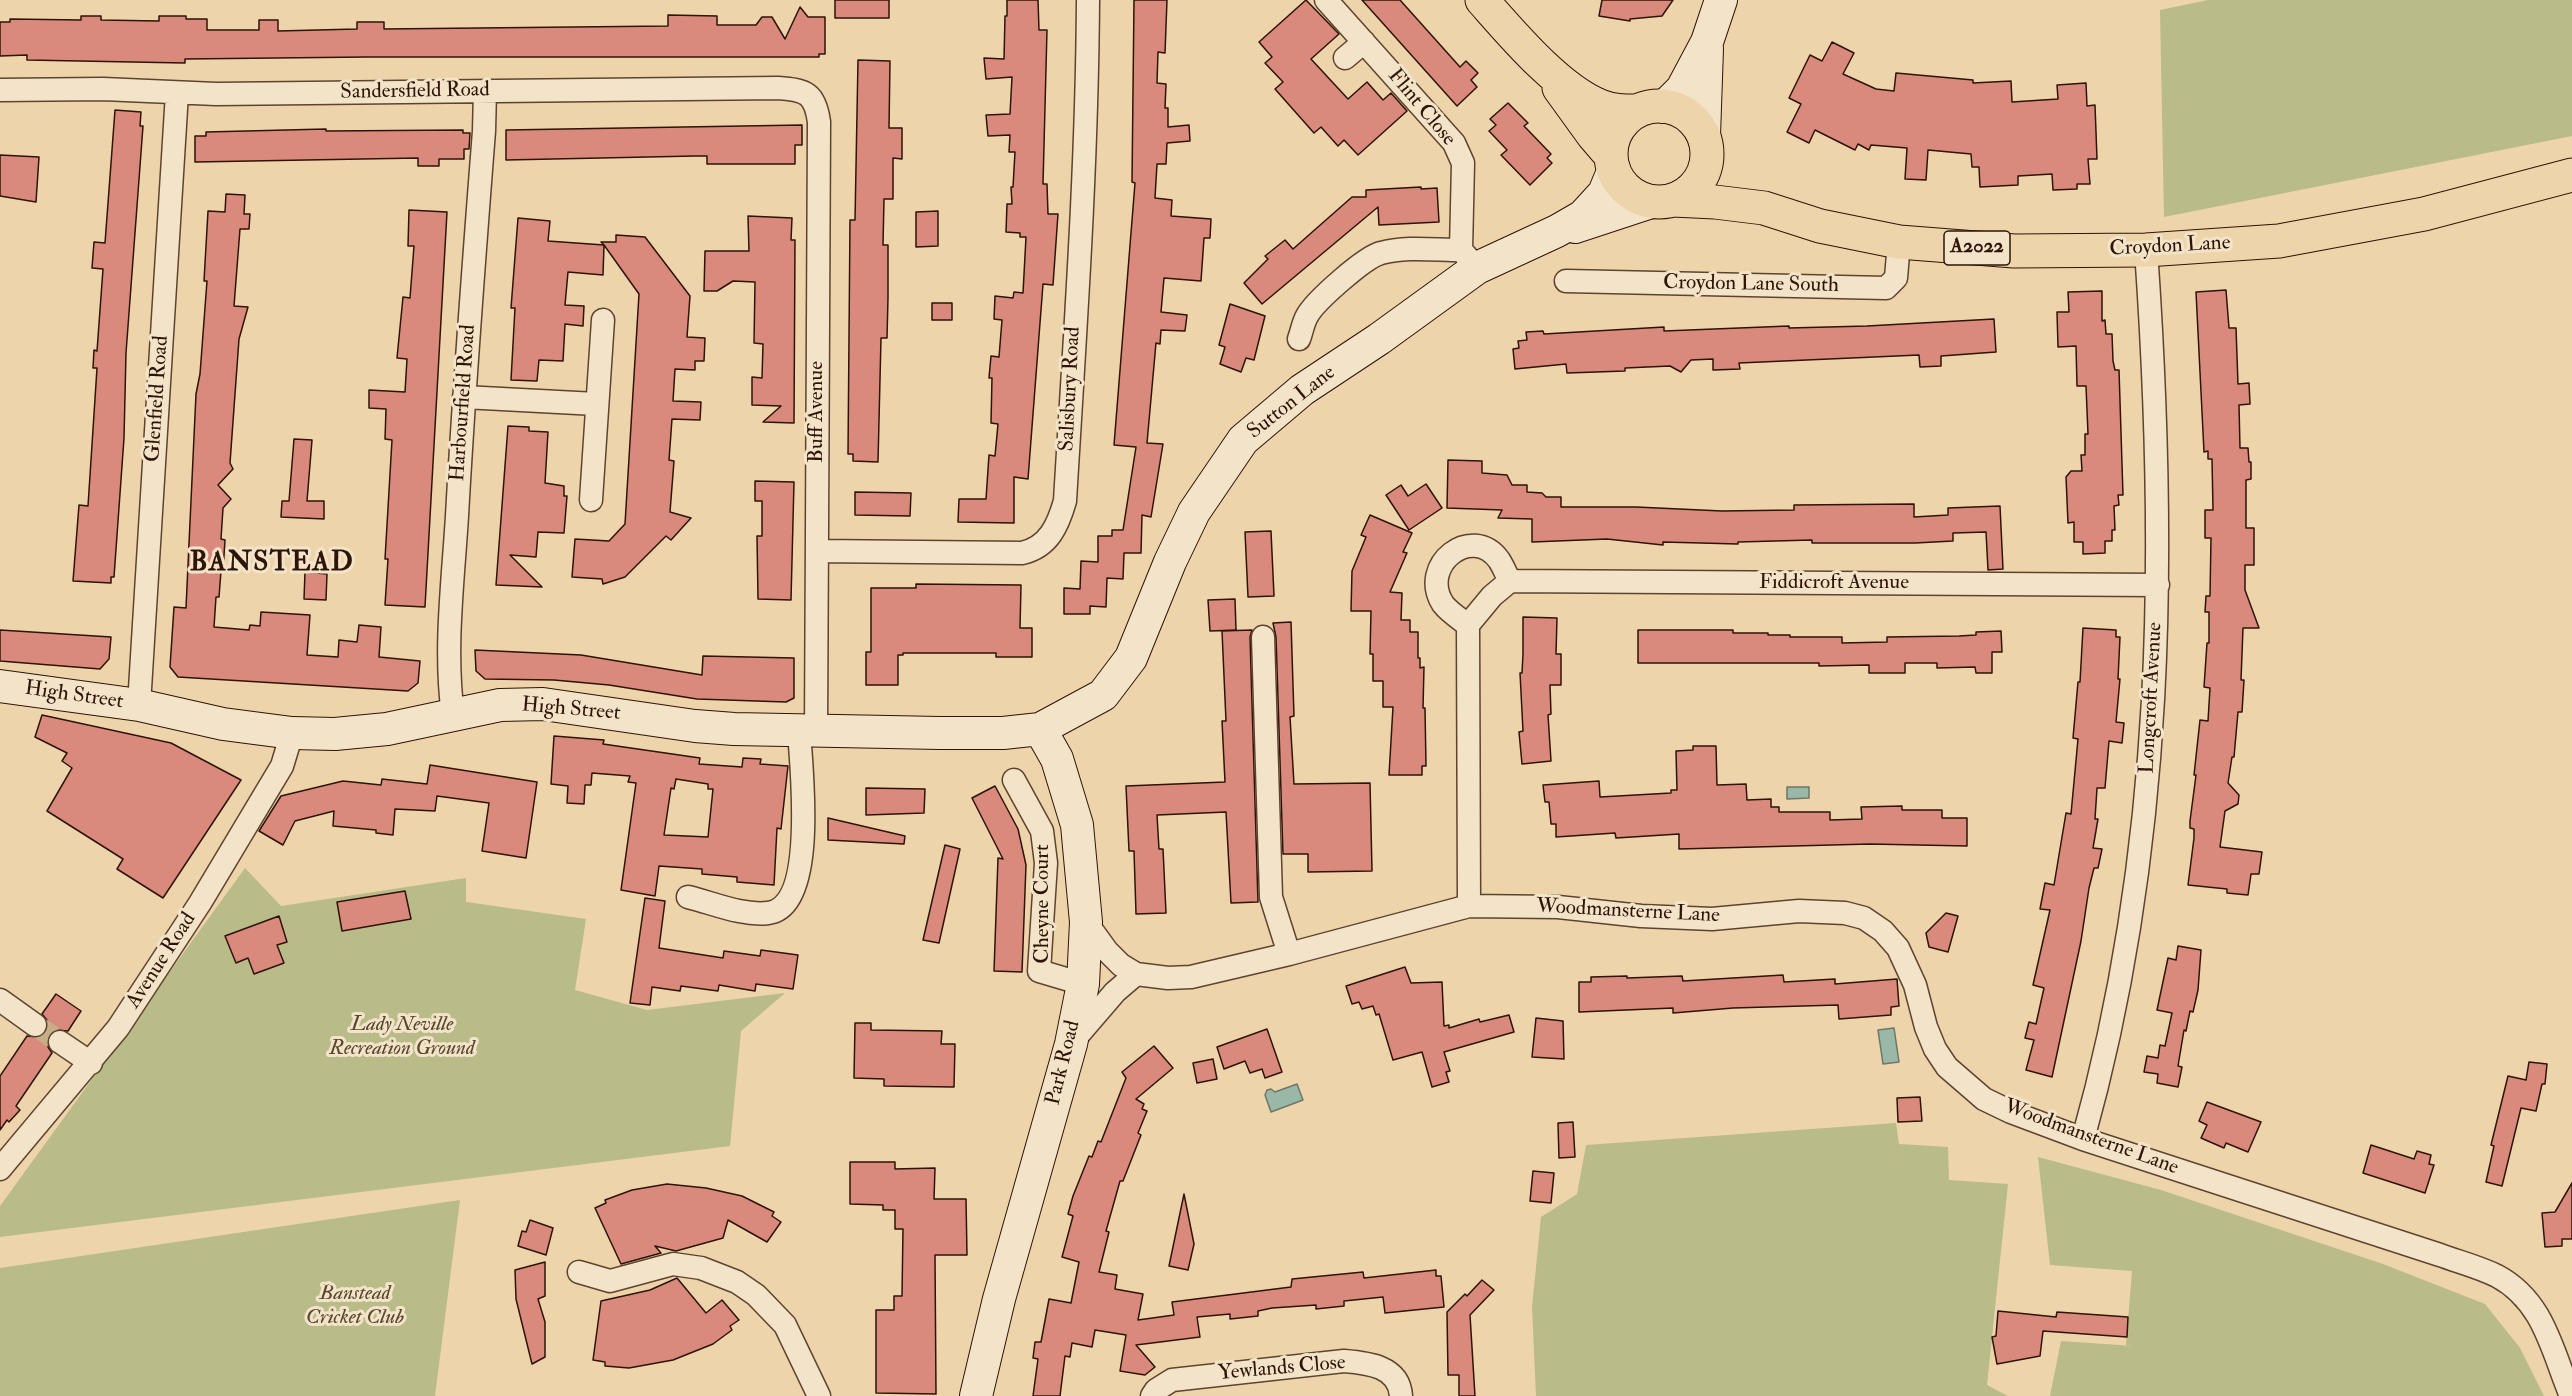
<!DOCTYPE html>
<style>
body{margin:0}
canvas{display:block;background:#edd4aa}
</style>
<canvas width="2572" height="1396"></canvas>
<script>
const c = document.querySelector('canvas').getContext('2d');
c.lineJoin = 'round';
function fillPath(path, color) { c.fillStyle = color; c.fill(path, 'evenodd'); }
function trace(path, color, width, dash) { c.strokeStyle = color; c.lineWidth = width; c.lineCap = dash ? 'butt' : 'round'; c.setLineDash(dash || []); c.stroke(path); }
function write(font, color, halo, rows, align = 'center') {
  c.font = font + ' "IM FELL Double Pica",serif'; c.lineWidth = 6; c.setLineDash([]); c.textBaseline = 'middle'; c.strokeStyle = halo; c.fillStyle = color; for (const [text, x, y, turn = 0] of rows) {
    c.save(); c.translate(x, y); c.rotate((+turn || 0) * Math.PI / 180); c.textAlign = isNaN(turn) ? turn : align; if (halo) c.strokeText(text, 0, 0); c.fillText(text, 0, 0); c.restore();
  }
}
fillPath(new Path2D(`
 M2208 0H2572V136L2164 217 2160 10Z
 M245 868 281 906 466 878V902L586 919 575 990 647 1010 785 993 741 1031 730 1146 0 1237V1206Z
 M1896 1123 1899 1144 1948 1147 1949 1180 2008 1184 1987 1385 2008 1396H1536L1532 1307 1541 1217 1577 1194 1586 1145Z
 M2038 1157 2161 1190 2383 1264 2485 1304 2520 1348 2544 1396H2050L2061 1341 2134 1346 2126 1345 2132 1271 2050 1265Z
 M460 1200 435 1396H0V1268Z`), '#b9bc88');
const water = new Path2D(`
 M1787 787H1809V798L1787 799Z
 M1894 1028 1899 1062 1883 1064 1878 1030Z
 M1297 1084 1303 1100 1271 1112 1265 1095 1267 1090 1271 1089 1275 1092Z`);
fillPath(water, '#99b8a8');
trace(water, '#6e7668', 1.5);
const building = new Path2D(`
 M835 0H889V18H835Z
 M1007 0H1038L1039 30H1047L1043 184H1047L1048 214H1058L1053 285 1043 284 1028 479 1014 477V523L958 522 959 499H986L989 455 995 456 998 424 991 423 992 378H989L991 356 999 357 1002 320 994 319 995 296 1013 298 1014 292 1023 293 1026 237H1020V233L1006 232 1007 204H1012L1011 187H1013L1015 152H1009L1010 135 988 136 986 115 1010 114 1012 77 986 79 984 58 1004 59 1005 16H1007Z
 M1134 0H1167L1165 53 1158 52 1157 83 1166 84 1165 108H1168V127L1189 125 1190 141 1167 143 1166 164H1157L1155 198 1172 200 1171 216 1211 219 1210 238H1204L1201 281 1164 278 1161 312 1187 315 1185 331 1161 330 1160 344 1156 343 1147 443 1163 444 1151 517 1142 515 1141 553H1124L1123 579 1107 578 1106 607 1090 606V614H1064V588L1080 589 1081 561 1098 562V536H1112V530H1123L1136 447 1114 445 1135 183 1132 182Z
 M1306 0 1339 34 1311 59 1348 99 1367 82 1383 100 1391 93 1407 111 1358 155 1344 140 1338 146 1321 127 1314 133 1275 89 1283 82 1265 63 1272 57 1259 42Z
 M1362 0H1400L1460 67 1466 61 1478 73 1471 80 1477 87 1457 106Z
 M1602 0H1673L1662 16 1630 19V21L1599 16Z
 M800 7 808 17H825V54H819V57H366L185 59V63L27 60V55L0 56V22H10V19L81 20V16H101V20L159 21V16H186V19H207V30H259V20H278V31L357 29V22H384V29L668 26V15L717 16V25H756L762 17H772L785 39Z
 M1832 42 1854 53 1843 74 1876 89 1894 91 1896 73 1973 80V83L2011 81 2012 102 2058 99 2057 85 2086 83 2087 106 2095 105 2097 159H2088L2090 184H2077V189L2053 190 2052 174 2018 176V185L1980 187 1979 167H1972L1971 154 1928 150 1926 180 1905 179 1907 148 1871 145 1869 150 1858 144 1855 150 1815 130 1809 143 1787 132 1801 104 1789 98 1810 55 1822 61Z
 M858 60 890 61 889 128H902V159L893 158V199H884L883 245H888V298L887 338H881L878 462 853 461V454H848L850 220H855Z
 M1508 103 1528 123 1524 126 1551 154 1547 158 1552 163 1530 185 1501 155 1507 150 1489 131 1496 125 1490 119Z
 M115 110 141 112 140 126H143L126 353 124 438 114 577H111V583L73 581 79 505 88 506 97 368H93L94 350 97 351 103 269 92 268 94 242 105 243Z
 M802 125V145H795V164H707V156H695L506 160V130Z
 M326 129V131L463 130V133H470L469 149H464V159H439V166H418V158L195 162V136H206V132Z
 M0 155 39 157 36 202 0 196Z
 M1421 187V189L1437 188 1439 222 1379 225 1378 207 1262 304 1244 283 1268 259 1265 256 1285 240 1293 249 1352 197H1366V190Z
 M226 194 245 195 244 214H250L249 229H240L234 306 248 307 239 339 230 463 233 469 218 485 231 499 223 508 221 539 225 540 223 571H221L219 597H216L214 627 249 630 250 625 260 626 261 612 310 615 307 655 338 657 339 640 357 642 359 625 381 627 379 657 420 661 418 683 408 691 178 677 170 667 174 607 186 608 196 394 200 374 207 281H204L208 211 225 212Z
 M409 210 447 212 425 607 385 605 388 559H385L392 440 385 439 386 409 369 408V390L405 392 407 359 397 358 403 297 410 298 414 246H408Z
 M938 211V246L916 247V212Z
 M748 216 792 218 791 240H795L794 423 763 422 781 406 752 405V377L762 378 763 344 754 343 755 282 733 281 717 291H704L705 251H749Z
 M518 218 550 221 548 241 604 245 601 242H616V235L645 237 690 296 687 337 705 338 704 361H695V370L675 369 673 401 701 402 700 420 672 419 669 460 674 461 670 512 691 518 671 540 666 536 625 577 603 584 602 579 572 577 575 539 609 541 625 524 639 294 604 245 603 275 568 272 565 305 584 306 583 326 565 324 563 361 539 360 537 381 511 380 515 308H511Z
 M2226 290 2229 328H2236L2238 384 2249 383 2250 404 2239 405 2240 448H2248L2249 462H2251V479L2246 480V528H2254V565H2245V590L2259 628H2243L2241 680H2244L2242 712H2238L2234 757H2232L2228 783 2239 795 2238 804 2225 811 2220 847 2262 852 2259 874H2251L2248 895 2227 893V889L2188 885 2194 838V829L2190 828V821L2196 775H2194L2200 720 2208 721 2210 688 2204 687 2207 643H2209V612H2205L2206 596H2210L2211 538H2205V510H2213L2212 459H2208V451L2204 452 2196 292Z
 M2102 291V321L2105 320 2106 334H2112L2113 361 2115 370H2119L2123 495H2118L2119 505 2114 506 2115 530H2112V541H2105V553L2083 554V542H2074V522L2068 523 2066 477 2071 471H2082L2081 455H2085V434H2088L2086 386H2077L2076 346 2058 347 2057 312H2069L2068 292Z
 M932 303H952V320H932Z
 M1230 304 1265 316 1254 360 1246 358 1241 372 1220 364 1225 347 1219 345Z
 M1994 319 1996 352 1941 356V366L1920 367 1919 355 1739 363 1740 369 1713 370V359L1691 360 1681 372 1670 366 1625 368V371L1567 373 1566 364 1515 369 1513 349 1519 348 1518 341 1527 340 1526 332 1543 331 1544 334 1664 327V331L1789 326V328L1867 326Z
 M508 426 529 427V431L548 432 545 483 564 486V496H567L564 533 538 532 536 557 510 555 542 587 496 585Z
 M294 439 312 440 307 501H324V519L281 517 282 501H289Z
 M1448 460 1482 461V473L1507 475 1512 485H1527V492L1542 493 1546 497H1561V507H1636L1722 511 1794 510V505L1914 504V517L1948 515V508L2000 506 2003 569 1988 570 1986 532 1953 533V541L1915 543H1812V540L1738 542V544L1663 542V545L1607 539 1532 542V519L1498 518 1502 510 1447 508Z
 M755 481 794 482 791 600 758 599 757 536H762V501H755Z
 M1426 484 1442 508 1409 530 1386 495 1401 485 1408 496Z
 M855 492 911 493 910 516 855 515Z
 M1370 515 1412 533 1403 552 1407 553 1390 592 1402 593 1401 620H1410V632H1418V658H1420V668L1424 667 1423 708H1425L1426 766H1422V775H1389L1393 707H1383V681H1373V654H1370L1371 611H1351L1352 571 1366 537 1361 535Z
 M1271 531 1274 596 1248 597 1245 532Z
 M305 572 327 574 326 600 304 599Z
 M916 584 1021 585 1020 628H1032V657H996V653H903V655H898V685H866V652H871V588H916Z
 M1235 599 1236 630 1210 631 1208 600Z
 M1523 617 1557 618 1556 654H1561V685H1550L1551 714 1548 715 1551 761 1522 764 1519 732 1523 731 1520 673H1522L1523 654Z
 M1291 622 1294 716 1290 717 1294 784 1370 783 1372 871 1308 872V854H1283L1276 637 1273 623Z
 M2083 628 2116 630V637H2120L2118 679H2120L2116 722 2124 723 2122 743 2109 741 2105 788H2097L2095 819H2098L2093 848 2102 849 2098 868H2094L2089 888 2081 941 2052 1077 2026 1070 2034 1040 2025 1038 2029 1022 2036 1024 2044 988 2033 985 2050 910 2040 909 2045 883 2054 885 2066 813 2071 814 2078 739 2073 738 2078 682H2080Z
 M0 630 111 637 109 659 100 669 0 661Z
 M1252 630 1250 637 1258 902 1231 903 1226 812 1157 815 1159 849H1163L1166 913 1136 914 1134 851H1129L1126 786 1225 782 1222 721H1226L1222 631Z
 M1638 630H1733V633H1768V635H1790V637H1842V643L1887 642V637L1959 636 1976 635V632L2001 631 2002 652H1992V673H1976L1975 667 1937 668V663H1905V673H1869V665L1819 666V663H1638Z
 M475 650 581 655 702 675 703 656 794 658V698L786 702 697 699 609 685 554 680 485 679 476 671Z
 M42 715 171 743 241 780 163 898 117 869 123 859 47 811 72 768 62 761 67 753 35 737Z
 M554 736 604 740 603 744 700 758 699 764 742 767 743 758 761 759 760 764 788 766 781 829 777 828 774 885 737 882V877L702 874V869L659 866 655 896 621 890 636 783 628 782 630 776 592 773 591 785H585L584 804 567 803 568 786 551 784ZM676 779 708 784V789H713L708 837 664 835 671 788 674 789Z
 M1693 746H1716L1717 785 1746 784 1747 800 1771 799V807H1779V812H1830V820L1862 819 1861 807 1902 806V810H1942V818H1967V846L1870 844 1679 849V834L1616 838 1615 833 1556 837V824H1551L1549 802H1545L1543 785 1599 781 1600 797 1671 793V790H1677L1676 751 1693 750Z
 M430 765 537 782 526 858 482 851 489 803 437 796 435 811 395 809 393 835 376 833V830L333 826 334 811 295 821 283 845 259 831 281 796 343 781 381 785 382 779 427 784Z
 M995 786 1018 829 1026 865 1022 972 994 971 998 858 1003 859 972 798Z
 M866 788 925 789 924 813 866 815Z
 M828 818 905 836 904 844 828 840Z
 M945 845 960 849 939 943 923 940Z
 M405 891 411 919 342 931 337 902Z
 M645 898 665 901 659 948 723 958 724 951 760 956 761 950 798 955 793 989 756 984 755 991 719 985 718 991 681 986 680 991 652 987 650 1005 630 1003Z
 M1946 913 1958 916 1948 952 1929 947 1926 933Z
 M279 916 287 942 277 945 284 963 254 974 248 958 236 963 225 936Z
 M2178 946 2201 950 2198 990 2193 1012 2190 1011 2186 1031 2184 1030 2178 1066 2182 1067 2178 1087 2157 1083 2158 1074 2144 1072 2147 1056 2158 1058 2160 1045 2165 1046 2172 1013 2157 1010 2168 958 2176 960Z
 M1405 967 1411 983 1442 982 1444 1026 1449 1025V1028L1479 1019 1480 1022 1509 1015 1514 1032 1444 1052 1450 1071 1446 1072 1449 1082 1432 1087 1422 1052 1393 1060 1379 1014 1376 1015 1373 1006 1362 1009 1359 1002 1352 1004 1346 986Z
 M1783 975 1784 982 1835 979V984L1897 979 1899 1006 1891 1007V1015L1839 1019 1838 1005 1733 1008 1673 1013V1008L1579 1012V982H1591V977L1627 976V978L1682 976 1683 981Z
 M56 994 81 1011 68 1031 55 1030 49 1035 48 1047 52 1053 16 1106 20 1110 9 1122 7 1120 0 1130V1076L27 1036 40 1037 46 1032 47 1020 42 1014Z
 M1536 1018 1563 1021 1564 1059 1532 1057Z
 M855 1023H871V1030L942 1031 941 1044H955L954 1087 884 1086V1079L854 1078Z
 M1267 1029 1282 1072 1265 1078 1262 1069 1250 1073 1245 1061 1224 1069 1217 1047Z
 M1154 1046 1173 1068 1136 1099 1144 1104 1142 1109 1147 1111 1138 1133 1141 1135 1123 1181H1120L1106 1231 1109 1232 1099 1272 1117 1275 1115 1289 1143 1294 1138 1320 1174 1315 1172 1302 1291 1287 1292 1279 1363 1272 1364 1278 1436 1270V1276H1441L1444 1307 1385 1313 1383 1297 1344 1301V1306L1316 1309V1305L1272 1308 1258 1311V1316L1230 1319V1314L1197 1317 1200 1337 1136 1345 1155 1367 1145 1375 1120 1371 1126 1335 1095 1330 1092 1347 1072 1343 1070 1357 1065 1356 1060 1396H1033L1038 1359 1033 1358 1035 1342H1041L1049 1299 1071 1303 1079 1262 1062 1257 1073 1216 1068 1214 1073 1196 1089 1156 1092 1157 1098 1141 1101 1142 1126 1078 1122 1072Z
 M1213 1059 1217 1079 1197 1083 1193 1063Z
 M2529 1062 2547 1064 2545 1084H2542L2536 1111 2521 1108 2502 1186 2486 1182 2494 1146 2491 1145 2508 1076 2526 1080Z
 M1920 1097 1922 1121 1898 1122 1897 1098Z
 M2207 1102 2261 1122 2248 1152 2226 1143 2224 1148 2201 1138 2207 1125 2199 1121Z
 M1573 1122 1575 1157 1559 1158 1558 1123Z
 M2371 1145 2414 1159 2417 1151 2431 1155 2429 1164 2434 1165 2425 1193 2363 1173Z
 M850 1162H895V1169L935 1168 934 1199H966L967 1255H935L936 1394 876 1393V1310H894V1296H902L903 1229H895V1210H883V1205L850 1204Z
 M1533 1171 1554 1173 1551 1203 1530 1201Z
 M2572 1183V1239H2562V1246L2545 1247 2542 1213 2555 1212Z
 M667 1184 706 1188 742 1196 774 1212 772 1216 781 1222 767 1242 728 1220 723 1238 676 1251 655 1246 661 1253 621 1264 595 1208 606 1203 605 1200 632 1190Z
 M1184 1194 1194 1244 1188 1270 1169 1266Z
 M530 1220 553 1228 546 1255 518 1246 522 1231 526 1232Z
 M545 1262V1296L538 1299 545 1322V1357L532 1364 516 1299 515 1270Z
 M677 1278 706 1313 722 1300 739 1320 730 1326 732 1330 713 1344 673 1360 629 1368 605 1366V1362L593 1360 601 1301 650 1290Z
 M1482 1280 1494 1290 1470 1315 1475 1396H1459V1375H1448L1447 1312 1465 1294 1467 1296Z
 M1998 1311 2056 1317 2057 1312 2128 1317 2127 1337 2043 1331 2040 1356 1997 1364 1992 1337 1996 1336Z`);
fillPath(building, '#da8a7d');
trace(building, '#2d1407', 1.5);
trace(new Path2D(`
 M35 1025 60 1042`), '#c7ae89', 22, [22, 11]);
const street = new Path2D(`
 M1326 0 1454 143 1463 163 1461 250 1477 268
 M1345 58 1364 42
 M0 90 103 89 216 94 778 88C806 90 815 93 819 122L816 731
 M1566 281 1886 288 1896 278 1899 242
 M1299 339C1302 331 1303 323 1307 316 1315 301 1365 257 1381 253 1406 246 1435 250 1461 250
 M464 397 596 404
 M591 500 603 320
 M817 551 1022 553C1049 547 1058 525 1065 501 1075 334 1087 167 1088 0
 M1468 625C1460 619 1449 612 1443 604 1418 565 1472 523 1499 560 1503 566 1506 574 1510 581
 M1263 637 1271 897 1289 954
 M139 705 177 93
 M453 715C444 650 453 582 457 516 464 388 474 259 484 131L485 91
 M1014 780 1042 831 1046 863 1039 971 1083 984
 M688 897C713 903 742 916 768 913 818 907 801 766 799 731
 M1469 906 1468 625 1492 596 1510 581 2158 585
 M1086 922 1107 951 1121 965 1136 974 1168 978 1191 977 1289 954 1469 906 1558 907 1641 916 1712 919 1799 911 1845 913 1864 918 1883 931 1898 948 1915 985 1926 1027 1935 1049 1947 1067 1984 1099 2011 1112 2083 1139 2440 1255C2459 1262 2479 1267 2497 1276 2544 1301 2552 1351 2571 1396
 M0 1000 35 1025
 M60 1042 91 1063
 M1072 1042 1115 992 1136 974
 M2083 1139C2165 847 2167 551 2146 250
 M0 1169 118 1028 200 903 282 766 292 733
 M579 1272 610 1281 673 1264 701 1268 737 1282 756 1295 785 1325 819 1396
 M1152 1396 1156 1390 1172 1380 1344 1361C1368 1363 1399 1366 1401 1396`);
const secondary = new Path2D(`
 M1664 107 1682 89 1707 42 1721 0
 M1704 136 1707 49
 M1575 227 1651 202
 M0 686 139 705 223 724 292 733 335 734 387 729 500 705 543 704 695 726 734 729 940 733H1003L1040 729 1103 695 1131 658 1170 562 1194 512 1243 440 1302 390 1379 339 1477 268 1557 231 1583 216 1604 193 1614 169
 M976 1396 999 1299 1071 1044 1083 984 1086 922 1077 825 1057 759 1040 729`);
const primary = new Path2D(`
 M1482 0C1512 34 1558 89 1600 106 1612 111 1624 111 1637 111
 M1559 88 1593 135 1611 156
 M1611 154a48 48 0 1 1 96 0a48 48 0 1 1-96 0Z
 M1673 200 1715 202 1764 208 1820 226 1899 242 2014 251 2146 250 2279 241 2424 214 2572 175`);
trace(street, '#5d4430', 25);
trace(secondary, '#2d1407', 34);
trace(primary, '#2d1407', 35);
trace(street, '#f3e3c8', 22);
trace(secondary, '#f3e3c8', 32);
trace(primary, '#edd4aa', 33);
for (const [x, y, w] of [
 [1977,248,66]
]) { const box = new Path2D(); box.roundRect(x - w / 2, y - 17, w, 34, 4.5); c.fillStyle = '#f3e3c8'; c.fill(box); trace(box, '#2d1407', 1.5); }
write('bold 20px', '#2d1407', null, [
 ["A2022",1977,248]
]);
write('21px', '#2d1407', '#f3e3c8', [
 ["Sandersfield Road",415,92,-1],
 ["Flint Close",1421,108,50],
 ["Croydon Lane",2170,247,-3],
 ["Croydon Lane South",1751,285,1],
 ["Salisbury Road",1071,389,-87],
 ["Glenfield Road",158,399,-86],
 ["Harbourfield Road",464,403,-86],
 ["Sutton Lane",1292,403,-38],
 ["Buff Avenue",817,412,-90],
 ["Fiddicroft Avenue",1834,583],
 ["High Street",74,696,8],
 ["Longcroft Avenue",2152,698,-87],
 ["High Street",571,710,5],
 ["Cheyne Court",1043,904,-90],
 ["Woodmansterne Lane",1628,912,3],
 ["Avenue Road",162,961,-57],
 ["Park Road",1064,1063,-76],
 ["Woodmansterne Lane",2091,1138,20],
 ["Yewlands Close",1282,1369,-5]
]);
write('italic 21px', '#57462e', '#f3e3c8', [
 ["Lady Neville",402,1025],
 ["Recreation Ground",402,1049],
 ["Banstead",355,1294],
 ["Cricket Club",355,1318]
]);
c.letterSpacing = '1.5px';
write('bold 27px', '#2d1407', '#f3e3c8', [
 ["BANSTEAD",272,564]
]);
c.letterSpacing = '0px';
</script>
